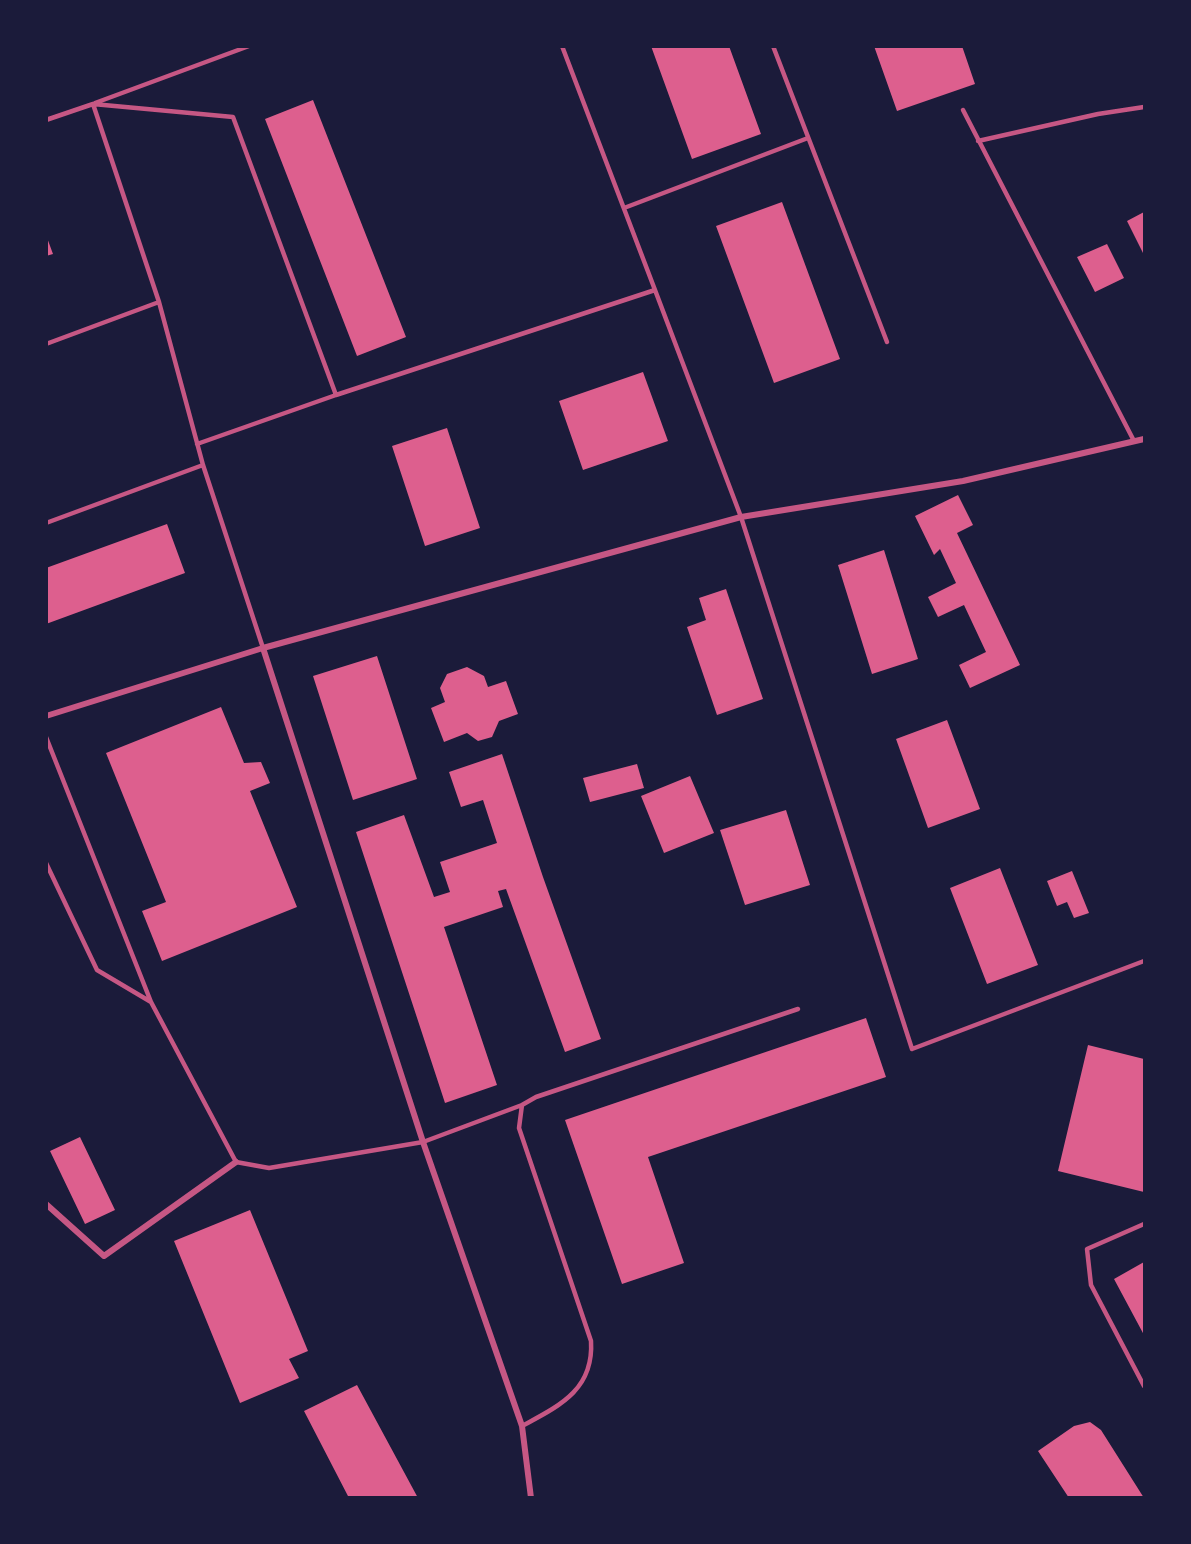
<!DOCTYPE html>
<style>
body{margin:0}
#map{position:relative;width:1191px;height:1544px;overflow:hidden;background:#1b1b3a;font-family:Barlow,sans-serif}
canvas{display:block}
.frame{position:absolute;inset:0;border:48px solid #1b1b3a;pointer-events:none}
</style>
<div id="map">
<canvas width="1191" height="1544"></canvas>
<div class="frame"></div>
</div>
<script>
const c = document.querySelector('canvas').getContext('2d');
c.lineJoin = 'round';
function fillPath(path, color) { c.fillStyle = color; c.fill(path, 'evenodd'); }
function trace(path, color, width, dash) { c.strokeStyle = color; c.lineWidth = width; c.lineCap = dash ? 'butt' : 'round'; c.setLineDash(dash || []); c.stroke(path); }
fillPath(new Path2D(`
 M651 46H729L761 134 692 159Z
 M874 46H962L975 84 897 111Z
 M313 100 406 337 357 356 265 119Z
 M782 202 840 359 774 383 716 226Z
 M1144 212V255L1127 221Z
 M46 235 53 254 46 256Z
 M1107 244 1124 278 1095 292 1077 257Z
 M643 372 668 441 583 470 559 401Z
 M447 428 480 528 425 546 392 446Z
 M958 495 973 525 957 533 1020 665 970 688 959 665 986 652 964 605 938 617 928 597 956 583 940 549 934 555 915 516Z
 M167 524 185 573 46 624V568Z
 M884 550 918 659 872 674 838 565Z
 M726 589 763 699 717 715 687 627 706 620 699 598Z
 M377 656 417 779 353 800 313 676Z
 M467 667 484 676 488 687 506 681 518 714 499 721 492 737 478 741 467 733 444 742 431 708 445 702 440 688 447 674Z
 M221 707 244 763 261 762 270 783 250 791 297 907 162 961 142 911 166 902 106 753Z
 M947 720 980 809 928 828 896 739Z
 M502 754 543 877 601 1039 565 1052 506 889 498 891 503 907 444 927 497 1085 445 1103 356 832 404 815 434 897 450 892 440 862 497 843 483 800 461 807 449 772Z
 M637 764 644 788 590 802 583 778Z
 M690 776 714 833 664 853 641 796Z
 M786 810 810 885 745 905 720 830Z
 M1000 868 1038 965 987 984 950 888Z
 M1072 871 1089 913 1074 918 1067 902 1057 906 1047 881Z
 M866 1018 886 1077 648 1157 684 1263 622 1284 565 1120Z
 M1088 1045 1144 1059V1192L1058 1171Z
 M80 1137 115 1210 85 1224 50 1151Z
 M250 1210 308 1351 289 1359 299 1378 240 1403 174 1241Z
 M1144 1262V1335L1114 1279Z
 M357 1385 418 1498H349L304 1411Z
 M1090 1422 1101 1430 1144 1498H1069L1038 1451 1074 1426Z`), '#dd5f8e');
trace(new Path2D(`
 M562 46 655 290
 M773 46 887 342
 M95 103 249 46
 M93 104 233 117 336 395 197 444
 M963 110 1134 441
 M46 120 93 104 159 302 203 465 263 648
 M978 141 1098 114 1144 107
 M624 208 808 138
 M46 344 159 302
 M336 395 655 290 741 517 912 1049 1144 961
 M46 523 203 465
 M46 737 151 1002 236 1162 269 1168 423 1142 522 1105
 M46 863 97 970 151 1002
 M1144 1224 1087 1249 1091 1285 1144 1386
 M522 1426C559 1406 594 1390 591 1341L519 1128 522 1105 536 1097 798 1009`), '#c65784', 4.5);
trace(new Path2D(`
 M263 648 423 1142 522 1426 531 1498
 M46 716 263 648 741 517 963 481 1144 439
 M46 1204 104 1256 236 1162`), '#c65784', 6);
</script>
